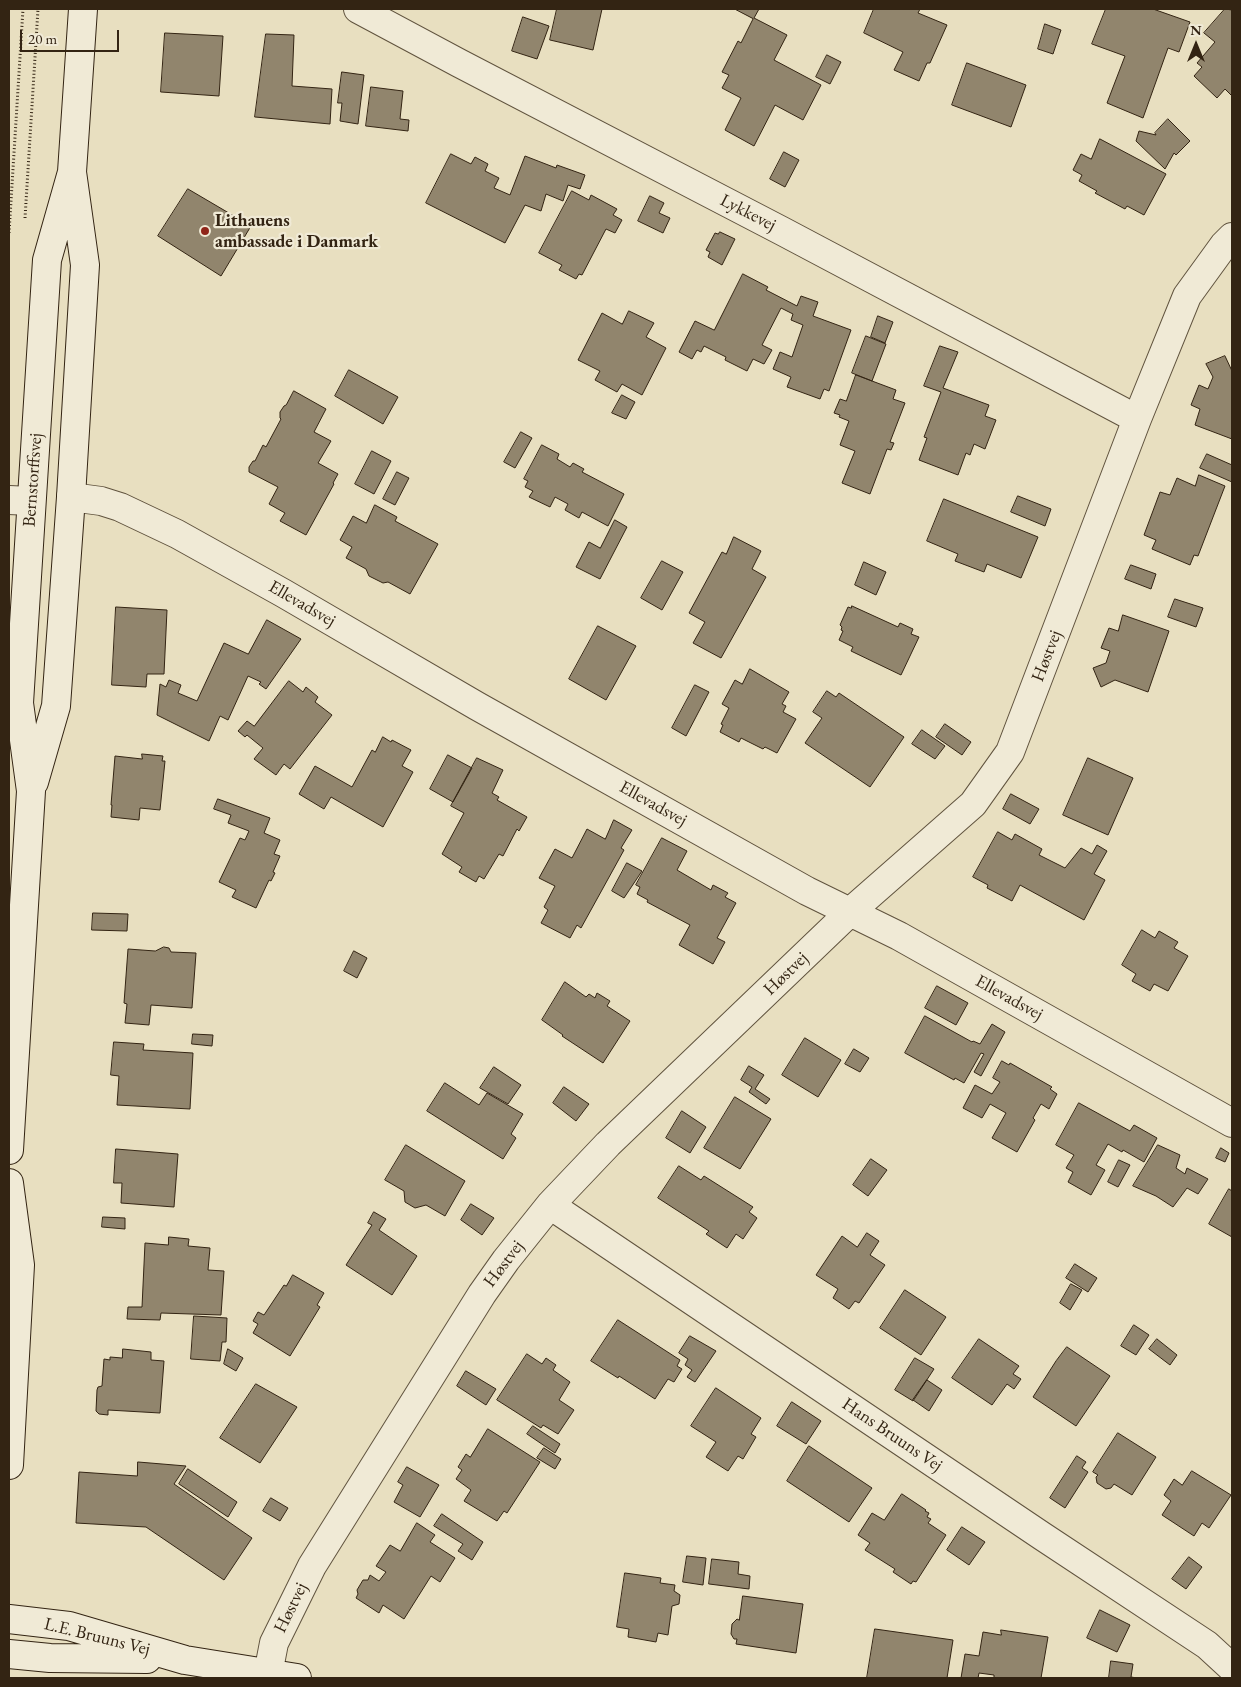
<!DOCTYPE html>
<meta charset="utf-8">
<style>
body{margin:0}
#map{position:relative;width:1241px;height:1687px;overflow:hidden;background:#e8dfc0;font-family:"EB Garamond",serif}
canvas{display:block}
.frame{position:absolute;inset:0;border:10px solid #332413;pointer-events:none}
.north{position:absolute;left:1171px;top:20px;width:50px;height:50px;-webkit-text-stroke:4px #f0ead6;paint-order:stroke;rotate:0deg;font-size:14px;font-weight:700;line-height:20px;text-align:center;color:#332413}
.north::after{content:'';display:block;margin:auto;width:18px;height:22px;background:#332413;clip-path:polygon(50% 0,100% 100%,50% 72%,0 100%)}
.scale{position:absolute;left:20px;top:30px;width:99px;height:22px;box-sizing:border-box;border:2px solid #332413;border-top:0;padding-left:6px;font-size:15px;line-height:18px;white-space:nowrap;color:#332413;-webkit-text-stroke:4px #f0ead6;paint-order:stroke}
</style>
<div id="map">
<canvas width="1241" height="1687"></canvas>
<div class="frame"></div>
<div class="north">N</div>
<div class="scale">20 m</div>
</div>
<script>
const c = document.querySelector('canvas').getContext('2d');
c.lineJoin = 'round';
function fillPath(path, color) { c.fillStyle = color; c.fill(path, 'evenodd'); }
function trace(path, color, width, dash) { c.strokeStyle = color; c.lineWidth = width; c.lineCap = dash ? 'butt' : 'round'; c.setLineDash(dash || []); c.stroke(path); }
function write(font, color, halo, rows, align = 'center') {
  c.font = font + ' "EB Garamond",serif'; c.lineWidth = 4.5; c.setLineDash([]); c.textBaseline = 'middle'; c.strokeStyle = halo; c.fillStyle = color; for (const [text, x, y, turn = 0] of rows) {
    c.save(); c.translate(x, y); c.rotate((+turn || 0) * Math.PI / 180); c.textAlign = isNaN(turn) ? turn : align; if (halo) c.strokeText(text, 0, 0); c.fillText(text, 0, 0); c.restore();
  }
}
const building = new Path2D(`
 M557 9H602L593 50 550 40Z
 M735 9H759L754 18 787 35 774 60 821 85 803 120 775 105 754 146 725 130 741 98 722 88 729 75 722 72 738 41 741 43 753 19Z
 M874 9H920L918 13 947 25 930 63H927L919 81 894 70 903 52 864 33Z
 M1106 9H1153L1190 22 1179 52 1168 48 1143 118 1107 103 1125 56 1092 44Z
 M1225 9 1232 10V96L1225 89 1217 98 1194 76 1202 67 1197 63 1215 42 1204 33Z
 M523 17 549 26 537 59 512 51Z
 M1045 24 1061 30 1053 54 1038 49Z
 M165 33 223 36 219 96 161 92Z
 M266 34 294 35 292 86 332 89 330 124 255 117Z
 M827 55 841 62 830 84 816 77Z
 M967 63 1026 85 1011 127 952 105Z
 M342 72 364 75 358 124 340 121 342 103H338Z
 M371 87 403 91 400 119 409 120 408 131 366 126Z
 M1168 119 1190 141 1176 155 1174 153 1165 169 1136 141 1139 131 1156 135 1155 133Z
 M1100 139 1166 174 1144 215 1127 206 1125 209 1095 193 1097 191 1079 181 1082 175 1073 170 1081 154 1091 159Z
 M784 152 799 160 785 187 770 179Z
 M451 154 471 164 475 157 488 164 485 171 499 178 494 188 510 195 525 156 556 168 557 165 585 175 580 189 568 185 563 201 546 194 541 211 525 205 505 243 426 203Z
 M188 189 251 226 221 276 158 236Z
 M572 191 589 200 591 195 617 209 613 215 622 220 615 233 606 229 582 275 579 274 576 279 559 270 562 265 539 253Z
 M650 196 664 203 659 213 670 218 663 233 638 221Z
 M720 232 735 239 722 265 708 257 710 252 706 250 715 233 718 234Z
 M743 274 768 287 766 290 797 306 801 296 818 302 813 316 851 330 829 391 824 389 820 399 787 387 791 377 773 369 780 352 792 357 803 325 791 320 793 314 781 308 762 345 772 350 764 364 753 359 747 371 725 360 726 357 704 346 701 352 697 350 692 359 679 352 695 321 714 330Z
 M629 311 654 323 646 337 666 348 642 395 622 384 617 392 595 380 600 371 578 360 602 313 622 324Z
 M878 316 893 322 885 343 871 337Z
 M866 336 886 344 872 381 852 373Z
 M940 346 958 352 943 388 989 405 985 416 996 420 985 449 974 444 970 455 966 453 958 475 919 460 927 438 924 437 941 392 924 386Z
 M1225 356 1232 371V439L1195 425 1200 409 1191 405 1199 385 1208 389 1213 377 1206 364Z
 M349 370 398 397 383 424 335 396Z
 M856 375 896 390 893 399 905 403 890 442 894 443 891 450 887 449 870 494 842 483 855 451 840 445 849 421 839 417 840 415 834 413 840 399 846 401Z
 M294 391 326 409 314 432 331 441 318 463 338 474 333 483 334 484 306 535 280 521 285 513 269 504 278 487 249 472V467L253 461H255L263 445 266 447 281 419 280 418V412L284 406 286 405Z
 M622 395 635 402 626 419 612 413Z
 M521 432 532 438 515 468 504 462Z
 M542 445 559 454 557 459 570 467 573 463 584 469 582 472 624 494 608 526 582 512 579 518 565 510 568 504 555 497 550 507 529 497 533 491 525 487 528 481 524 479Z
 M372 451 391 461 374 494 355 484Z
 M1207 454 1232 465V482L1200 468Z
 M397 472 409 478 395 505 383 499Z
 M1199 475 1225 486 1198 556 1194 555 1190 565 1152 549 1156 540 1144 535 1160 492 1170 495 1177 478 1195 486Z
 M1018 496 1051 509 1045 526 1011 512Z
 M944 499 1038 537 1021 578 987 564 984 572 955 561 958 554 927 541Z
 M375 505 397 517 395 521 438 544 410 594 388 582 383 583 369 576 366 569 346 558 352 547 340 540 353 516 366 523Z
 M615 520 627 527 600 579 576 567 589 542 600 548Z
 M734 537 761 551 752 569 766 577 721 658 693 643 705 622 689 613 722 552 726 554Z
 M662 561 683 572 662 610 641 598Z
 M864 562 886 572 876 595 855 585Z
 M1131 565 1156 574 1151 589 1125 579Z
 M1175 599 1203 608 1196 627 1168 617Z
 M852 606 898 627 900 623 913 629 911 634 919 637 901 675 851 651 853 647 839 640 843 631 841 630 842 627 840 625 848 607 851 608Z
 M116 607 167 610 164 674H147L146 687 112 685Z
 M1123 615 1169 631 1148 692 1115 680 1101 687 1093 668 1106 663 1110 651 1101 648 1109 628 1118 631Z
 M267 620 301 639 266 689 259 684 261 682 248 676 228 720 220 716 209 741 157 715 160 684 166 687 169 680 181 685 178 693 197 701 224 643 248 654Z
 M598 626 636 646 606 700 569 679Z
 M750 669 789 692 782 704 786 706 783 712 796 719 777 753 765 747 763 749 741 738 739 742 720 732 723 725 721 724 729 708 722 704 735 680 742 684Z
 M289 681 303 692 306 687 318 697 315 702 332 715 290 769 284 764 276 775 254 759 263 748 247 735 245 737 238 731 247 721 254 726Z
 M695 685 709 692 686 736 672 728Z
 M827 691 836 697 839 693 904 737 870 787 805 743 822 718 813 712Z
 M945 724 971 742 962 755 936 737Z
 M922 730 945 746 935 759 912 744Z
 M383 737 391 742 392 740 411 750 402 766 413 772 383 827 331 797 324 809 299 794 315 766 352 787 372 750 375 752Z
 M142 754 163 756 162 761H165L160 810 140 808 139 820 111 817 112 805H111L115 756 142 759Z
 M448 755 472 768 453 802 430 789Z
 M477 758 503 770 492 793 499 797 497 800 527 817 519 831 517 829 503 856 499 854 484 879 479 876 476 882 459 872 462 867 442 854 464 813 451 806Z
 M1088 758 1133 778 1108 835 1063 815Z
 M1011 794 1039 809 1030 824 1003 809Z
 M218 799 270 818 264 833 280 840 274 854 280 856 273 872 275 873 271 881 269 880 256 908 232 897 236 890 219 882 240 838 245 840 249 831 228 823 231 815 214 809Z
 M614 820 632 830 621 848 624 850 581 928 577 925 570 938 541 923 548 910 544 907 555 886 539 878 555 849 572 858 587 829 605 839Z
 M998 832 1012 840 1015 834 1042 849 1039 855 1065 868 1081 848 1092 854 1097 845 1107 851 1094 874 1105 880 1084 920 1020 885 1012 901 987 888 988 885 973 877Z
 M662 838 687 851 677 870 711 890 713 885 728 893 725 897 736 903 717 938 725 942 713 964 679 945 690 925 647 902 648 900 637 894 640 887 636 885Z
 M627 863 642 871 624 898 612 891Z
 M93 913 128 914 127 931 92 930Z
 M1142 930 1155 938 1159 931 1178 942 1174 948 1188 956 1168 991 1154 984 1150 991 1132 981 1136 974 1122 965Z
 M164 947 169 948 171 952 196 953 192 1008 151 1005 149 1025 125 1023 127 1004 124 1003 128 949 155 951Z
 M354 951 367 958 357 978 344 971Z
 M565 982 586 997 589 994 595 998 597 993 610 1001 607 1006 630 1021 603 1063 562 1036 563 1035 542 1020Z
 M937 986 968 1003 956 1025 925 1008Z
 M925 1016 972 1042 973 1041 980 1044 992 1024 1005 1032 981 1076 974 1072 984 1054 981 1053 964 1083 955 1078 954 1080 905 1053Z
 M193 1034 213 1035 212 1046 192 1044Z
 M805 1038 841 1060 818 1097 782 1075Z
 M114 1042 144 1044 143 1050 193 1053 190 1109 117 1105 119 1076 111 1075Z
 M854 1049 869 1058 860 1072 845 1064Z
 M1002 1061 1009 1065 1010 1063 1052 1087 1050 1089 1057 1094 1049 1109 1041 1104 1033 1118 1035 1120 1017 1152 992 1138 1006 1113 990 1104 982 1118 963 1108 975 1085 992 1094 1000 1082 993 1078Z
 M749 1066 764 1075 755 1089 770 1099 766 1104 749 1092 752 1087 741 1080Z
 M494 1067 521 1085 508 1104 480 1088Z
 M445 1083 479 1105 487 1093 523 1114 511 1134 516 1138 503 1159 427 1111Z
 M564 1087 589 1104 576 1121 553 1103Z
 M735 1097 771 1119 740 1169 704 1148Z
 M1079 1103 1130 1131 1134 1125 1157 1138 1144 1162 1123 1150 1122 1152 1108 1144 1096 1165 1105 1170 1091 1195 1068 1182 1073 1172 1066 1168 1074 1155 1056 1145Z
 M682 1111 706 1127 690 1153 666 1138Z
 M406 1145 465 1181 445 1216 426 1205 415 1208 405 1202 404 1191 385 1180Z
 M1158 1145 1180 1155 1176 1168 1185 1174 1187 1168 1208 1179 1198 1194 1187 1188 1173 1207 1156 1196 1133 1186Z
 M1221 1148 1229 1153 1225 1162 1216 1158Z
 M116 1149 178 1154 174 1207 121 1203 122 1183H114Z
 M871 1159 887 1170 868 1196 853 1185Z
 M1119 1160 1130 1165 1118 1187 1108 1182Z
 M679 1166 701 1180 704 1176 753 1207 749 1212 757 1218 743 1239 736 1234 727 1248 706 1234 709 1231 658 1198Z
 M1229 1189 1232 1191V1237L1209 1224Z
 M471 1204 494 1218 482 1235 461 1220Z
 M374 1212 386 1219 379 1230 417 1256 392 1295 346 1265 372 1225 368 1223Z
 M103 1217 125 1218V1229L102 1227Z
 M867 1233 879 1241 870 1255 885 1265 859 1303 855 1301 849 1309 833 1298 838 1289 816 1275 842 1236 857 1247Z
 M169 1237 189 1239 188 1246 210 1248 208 1270 224 1271 221 1315 161 1313 160 1320 127 1319 128 1307H142L145 1243 168 1245Z
 M1075 1264 1097 1278 1088 1292 1066 1278Z
 M293 1275 324 1293 317 1305 320 1307 290 1356 253 1333 258 1324 253 1321 258 1312 264 1315 284 1285 286 1286Z
 M1071 1284 1082 1290 1070 1310 1060 1303Z
 M905 1290 946 1317 921 1355 880 1328Z
 M194 1316 227 1318 226 1342H222L220 1361 191 1359Z
 M618 1320 680 1360 677 1366 682 1369 674 1382 668 1379 655 1399 619 1376 618 1378 591 1361Z
 M1134 1325 1149 1335 1136 1355 1121 1346Z
 M690 1336 716 1351 695 1382 687 1377 692 1370 685 1365 688 1359 679 1353Z
 M979 1339 1019 1366 1013 1374 1021 1379 1014 1389 1007 1384 992 1405 952 1378Z
 M1157 1339 1177 1355 1170 1365 1149 1349Z
 M1067 1347 1110 1376 1076 1426 1033 1397 1056 1361Z
 M123 1349 151 1352V1360L164 1361 160 1413 108 1410V1415L99 1414 96 1411 97 1390 98 1387 102 1386 104 1359 110 1360V1357L122 1358Z
 M228 1349 243 1358 236 1371 224 1364Z
 M527 1354 542 1364 546 1358 556 1365 553 1370 570 1382 559 1400 574 1410 558 1434 543 1425 541 1428 497 1400Z
 M915 1358 934 1369 913 1401 895 1390Z
 M466 1371 496 1389 486 1405 457 1386Z
 M927 1380 942 1390 929 1411 913 1400Z
 M256 1384 297 1407 260 1463 220 1438Z
 M716 1388 761 1418 751 1434 756 1437 743 1459 738 1456 728 1471 706 1457 716 1442 691 1426Z
 M792 1402 821 1421 806 1444 777 1426Z
 M533 1426 560 1444 555 1453 527 1434Z
 M488 1429 540 1462 507 1513 504 1511 497 1521 464 1501 471 1490 456 1479 462 1470 458 1467 466 1454 470 1457Z
 M1118 1433 1156 1457 1132 1495 1114 1484 1111 1488 1106 1489 1097 1483 1096 1477 1098 1475 1093 1472Z
 M809 1446 872 1488 849 1522 787 1481Z
 M544 1448 561 1459 555 1469 537 1458Z
 M1077 1456 1086 1462 1082 1468 1088 1472 1065 1508 1050 1498Z
 M138 1462 186 1466 174 1484 252 1538 224 1580 146 1527 76 1523 79 1472 137 1476Z
 M407 1467 439 1485 420 1517 394 1502 403 1485 398 1482Z
 M188 1469 237 1502 228 1517 179 1484Z
 M1192 1471 1231 1495 1209 1528 1202 1523 1194 1536 1162 1515 1171 1501 1164 1495 1174 1479 1182 1485Z
 M902 1494 926 1510 925 1511 929 1513 927 1517 931 1519 928 1523 946 1535 916 1582 913 1581 911 1584 893 1572 895 1569 865 1550 870 1543 858 1535 872 1513 884 1520Z
 M271 1498 288 1508 280 1521 263 1511Z
 M442 1514 483 1542 472 1560 458 1551 463 1544 434 1526Z
 M417 1523 435 1535 430 1542 455 1558 440 1582 431 1576 404 1619 383 1605 379 1613 356 1598 358 1594 357 1590 363 1580H368L370 1575 379 1581 386 1572 376 1566 390 1545 400 1551Z
 M962 1527 985 1542 969 1565 947 1550Z
 M687 1556 706 1558 703 1585 683 1582Z
 M1189 1557 1202 1567 1186 1589 1172 1579Z
 M712 1559 739 1562 738 1574 750 1576 749 1589 709 1584Z
 M625 1573 661 1578 660 1583 675 1585 674 1591 680 1595 679 1604 672 1606 668 1635 658 1633 656 1642 628 1637 629 1629 617 1627Z
 M743 1596 803 1604 796 1653 736 1644 737 1639H734L731 1634 732 1624 737 1619 739 1620Z
 M1100 1610 1130 1625 1117 1652 1087 1638Z
 M875 1629 953 1640 947 1678H867Z
 M1001 1630 1048 1637 1041 1678H994V1675L979 1673 978 1678H961L965 1654 979 1656 983 1632 1001 1635Z
 M1111 1661 1133 1664 1131 1677 1137 1678H1109Z`);
fillPath(building, '#91856d');
trace(building, '#332413', 1);
const street = new Path2D(`
 M358 9 459 63 782 231 1137 419
 M71 497 101 501 120 507 177 534 283 593 477 706 807 891 899 936 1232 1123
 M9 500 31 501
 M550 1205 1042 1536 1207 1645 1232 1668
 M268 1674 274 1643 312 1566 482 1294 506 1260 550 1205 608 1144 850 912 973 804 1010 752 1137 419 1187 296 1224 245 1232 237`);
const secondary = new Path2D(`
 M34 782 56 706 71 497 85 265 72 172 83 9
 M9 1150 31 791 19 703 47 260 72 172
 M9 1183 20 1265 9 1465
 M9 1619 69 1626 185 1660 297 1678
 M9 1654 50 1658 147 1659`);
trace(street, '#60533e', 30);
trace(secondary, '#332413', 30);
trace(new Path2D(`
 M25 218 38 9
 M9 233 23 9`), '#332413', 3, [1, 2.5]);
trace(street, '#f0ead6', 28);
trace(secondary, '#f0ead6', 28);
for (const [x, y, r, color] of [
 [205,231,5,"#8f2418"]
]) { const dot = new Path2D(); dot.arc(x, y, r, 0, 2 * Math.PI); c.fillStyle = color; c.fill(dot); trace(dot, '#f0ead6', 2); }
write('18px', '#332413', '#f0ead6', [
 ["Lykkevej",748,213,27],
 ["Bernstorffsvej",33,480,-86],
 ["Ellevadsvej",302,604,30],
 ["Høstvej",1047,656,-69],
 ["Ellevadsvej",653,804,29],
 ["Høstvej",786,974,-44],
 ["Ellevadsvej",1009,998,29],
 ["Høstvej",504,1264,-53],
 ["Hans Bruuns Vej",892,1435,34],
 ["Høstvej",291,1608,-64],
 ["L.E. Bruuns Vej",97,1637,14]
]);
write('bold 18px', '#332413', '#f0ead6', [
 ["Lithauens",215,221],
 ["ambassade i Danmark",215,242]
], 'left');
</script>
